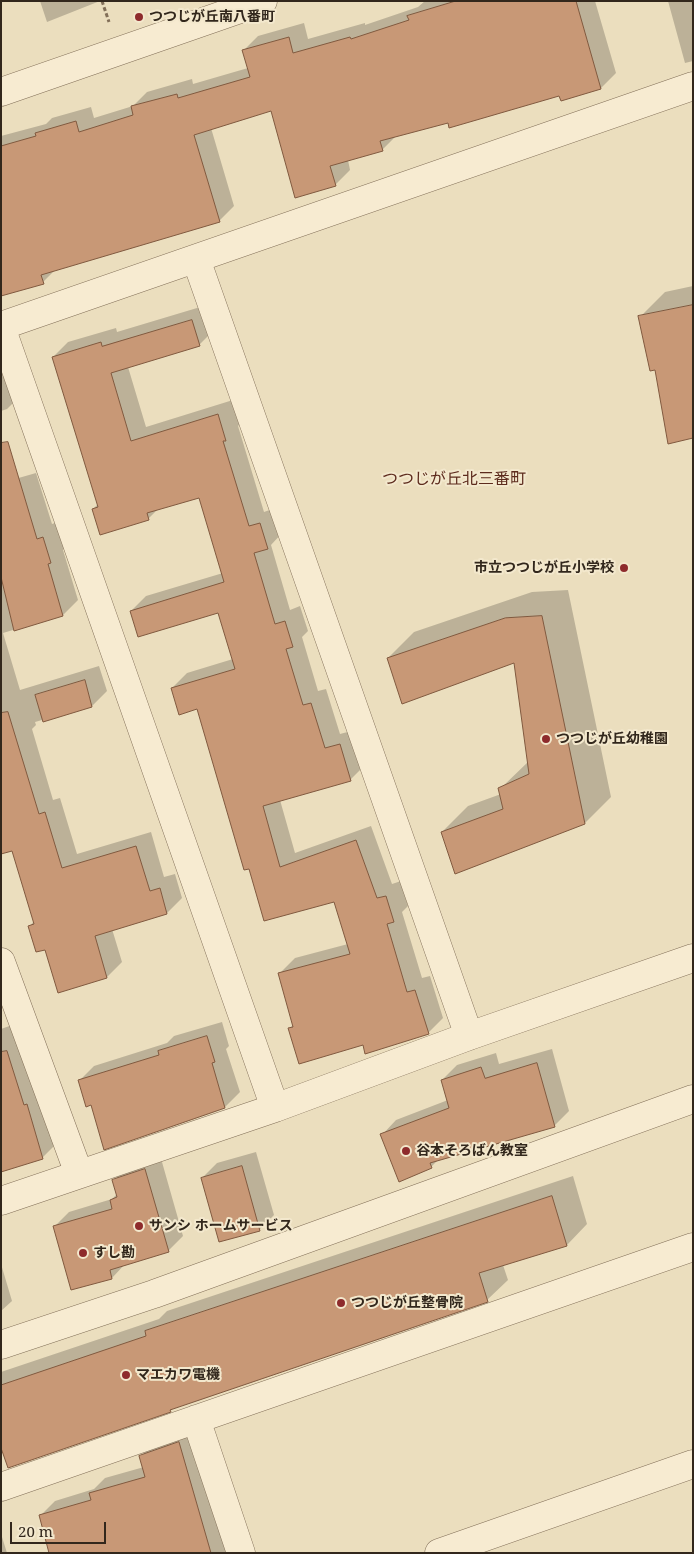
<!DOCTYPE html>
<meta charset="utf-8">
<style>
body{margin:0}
#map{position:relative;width:694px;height:1554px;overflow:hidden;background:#ebdebe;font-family:"Noto Serif",serif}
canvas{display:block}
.frame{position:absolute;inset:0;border:2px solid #32271c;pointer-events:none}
.scale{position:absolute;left:10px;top:1522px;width:96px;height:22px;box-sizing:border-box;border:2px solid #32271c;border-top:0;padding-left:6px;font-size:15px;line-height:18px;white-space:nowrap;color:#32271c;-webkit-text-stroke:4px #f3e8cd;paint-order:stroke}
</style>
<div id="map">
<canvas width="694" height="1554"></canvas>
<div class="frame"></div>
<div class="scale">20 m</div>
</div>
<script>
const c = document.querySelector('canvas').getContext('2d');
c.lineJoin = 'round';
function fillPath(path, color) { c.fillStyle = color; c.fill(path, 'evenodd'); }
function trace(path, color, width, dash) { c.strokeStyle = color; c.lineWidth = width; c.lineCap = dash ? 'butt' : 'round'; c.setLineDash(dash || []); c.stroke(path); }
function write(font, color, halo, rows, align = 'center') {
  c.font = font + ' "Noto Serif","Noto Sans JP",serif'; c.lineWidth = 4; c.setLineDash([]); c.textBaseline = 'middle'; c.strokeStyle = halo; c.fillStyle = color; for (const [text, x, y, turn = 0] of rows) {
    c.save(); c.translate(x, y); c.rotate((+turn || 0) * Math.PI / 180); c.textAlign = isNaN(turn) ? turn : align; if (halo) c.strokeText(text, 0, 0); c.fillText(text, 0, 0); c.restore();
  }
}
fillPath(new Path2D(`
 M40 1H100L47 22Z
 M425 1H595L616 73 601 88 561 99 560 95 397 135 382 150 348 160 350 170 335 185 272 109 211 128 234 206 219 221 56 269 43 282 1 294V136L46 124 52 118 91 107 94 118 133 106 147 92 192 79 193 84 248 68 243 51 258 36 304 23 308 39 365 23V25L418 7Z
 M668 1H693V61L685 63Z
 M693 286V437L656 368 640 317 665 292Z
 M207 305 214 330 199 345 128 367 146 427 233 400 240 424 238 426 264 512 275 508 282 533 271 545 290 610 300 606 308 631 302 637 318 691 326 689 340 734 355 730 365 765 350 780 280 800 295 853 371 826 392 884 401 881 408 906 402 912 422 978 430 976 443 1018 428 1033 364 1044 290 1028 294 1024 280 973 295 958 348 944 335 900 250 867 198 707 172 688 187 673 233 659 219 611H131L146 596 223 573 200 496 159 508 148 519 93 509 99 503 53 357 68 342 116 328 117 332Z
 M14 370 22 394 7 409 1 411V374Z
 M36 473 52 524 58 522 65 547 63 550 78 600 63 615 3 633 20 690 99 666 107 691 92 706 35 722 36 725 32 729 53 800 60 798 77 854 151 832 164 877 175 874 182 898 167 913 112 929 122 962 107 977 59 991 46 948 30 926 34 921 13 850 1 840V483Z
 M568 590 611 797 585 823 442 832 468 806 501 794 500 789 529 761 515 662 388 658 414 632 532 592Z
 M222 1022 229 1046 226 1049 240 1092 225 1107 92 1104 79 1081 94 1066 167 1043 174 1036Z
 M18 1023 57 1143 42 1158 1 1170V1029Z
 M552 1049 569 1111 554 1126 439 1159 431 1167 382 1135 396 1120 448 1100 442 1080 457 1065 496 1053 499 1064Z
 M256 1152 274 1215 259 1230 202 1178 217 1163Z
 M160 1155 183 1236 168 1251 126 1263 112 1278 54 1227 69 1212 112 1199 118 1193 114 1180 129 1165Z
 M573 1176 587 1224 567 1245 503 1265 508 1280 487 1300 173 1408 170 1411 1 1444V1372L159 1319 167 1311Z
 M1 1264 12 1301 1 1311Z
 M194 1428 250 1553H174L40 1516 55 1501 94 1489 105 1478 144 1467 141 1456 156 1441Z
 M2 1537 7 1553H1Z`), '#0003');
const building = new Path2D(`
 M456 1H576L601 89 561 101 559 96 449 128 448 123 380 141 383 151 330 166 336 186 295 198 271 111 194 135 220 222 41 275 44 284 1 296V146L36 136 35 133 76 121 79 132 133 115 131 106 177 94 178 98 250 77 242 50 289 37 293 53 350 37 351 39 409 20 407 16Z
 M693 305V438L668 444 655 370 650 371 638 316Z
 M192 320 200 346 111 373 131 441 218 414 226 441H223L249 526 260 523 268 549 254 553 275 624 285 621 293 647 286 649 303 705 311 703 325 748 340 744 351 781 263 806 280 867 356 840 377 898 386 896 394 922 387 924 407 992 415 990 429 1034 365 1054 363 1045 299 1064 288 1028 293 1027 278 973 350 954 334 902 264 921 249 869 244 870 197 709 179 715 171 688 235 669 218 613 138 637 130 611 224 582 199 498 147 513 149 520 100 535 92 509 98 507 52 357 101 342 102 346Z
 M8 442 37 539 43 537 51 563 48 564 63 616 14 631 1 577V443Z
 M542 616 585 824 455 874 441 832 503 809 498 788 529 774 514 663 402 704 387 658 505 618Z
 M85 680 92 707 43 722 35 695Z
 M8 712 39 814 45 812 62 868 136 846 150 891 160 888 167 914 95 936 107 978 58 993 45 950 36 952 28 926 34 924 12 851 1 854V713Z
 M207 1036 215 1062 212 1063 225 1108 104 1150 91 1105 86 1107 78 1080 159 1055 158 1051Z
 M7 1051 24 1105 27 1104 43 1159 1 1172V1052Z
 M537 1063 555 1127 430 1163 432 1168 399 1182 380 1134 449 1108 441 1080 481 1067 485 1078Z
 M242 1166 260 1231 219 1242 201 1178Z
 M145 1169 169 1252 110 1270 112 1279 71 1290 53 1226 112 1209 110 1200 117 1197 112 1180Z
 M552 1196 567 1246 479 1273 488 1302 170 1410 171 1412 8 1468 1 1448V1385L146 1336 145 1331Z
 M179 1442 211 1553H49L39 1515 91 1500 89 1493 145 1477 139 1456Z`);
fillPath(building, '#c89876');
trace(building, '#80593f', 1);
const minor = new Path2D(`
 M1 92 263 1
 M196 259 469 1036
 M1 326 693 86
 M1 327 275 1108
 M1 962 79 1174
 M1 1201 275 1108 469 1036 693 958
 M1 1345 154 1294 693 1099
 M196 1419 241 1553
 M1 1487 693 1247
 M439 1553 693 1464`);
trace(minor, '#826f58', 29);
trace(new Path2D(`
 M102 1 109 22`), '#826f58', 3, [4, 2.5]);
trace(minor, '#f7ebd1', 28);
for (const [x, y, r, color] of [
 [139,17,5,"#8e2b2c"],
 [624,568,5,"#8e2b2c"],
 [546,739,5,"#8e2b2c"],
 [406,1151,5,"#8e2b2c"],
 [139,1226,5,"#8e2b2c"],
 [83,1253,5,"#8e2b2c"],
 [341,1303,5,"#8e2b2c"],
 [126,1375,5,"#8e2b2c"]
]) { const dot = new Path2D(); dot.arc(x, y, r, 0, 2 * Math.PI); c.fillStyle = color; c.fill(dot); trace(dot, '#f3e8cd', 2); }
write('bold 14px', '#32271c', '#f3e8cd', [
 ["つつじが丘南八番町",149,17],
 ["市立つつじが丘小学校",614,568,"right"],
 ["つつじが丘幼稚園",556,739],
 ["谷本そろばん教室",416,1151],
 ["サンシ ホームサービス",149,1226],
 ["すし勘",93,1253],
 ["つつじが丘整骨院",351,1303],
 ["マエカワ電機",136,1375]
], 'left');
write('16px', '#5d2b1d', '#f3e8cd', [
 ["つつじが丘北三番町",454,479]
]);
</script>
